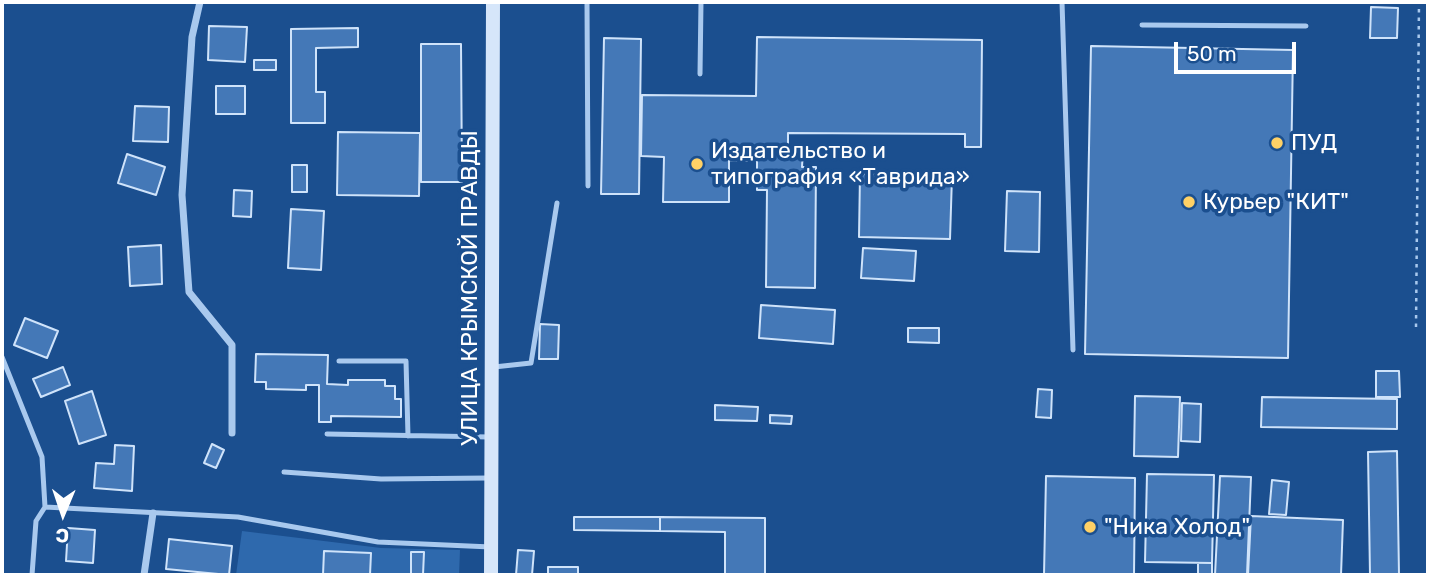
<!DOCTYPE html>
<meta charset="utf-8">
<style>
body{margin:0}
#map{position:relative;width:1430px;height:577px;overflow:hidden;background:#1b4f8f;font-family:Rubik,sans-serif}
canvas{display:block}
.frame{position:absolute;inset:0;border:4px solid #fff;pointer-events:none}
.north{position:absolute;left:28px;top:479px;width:70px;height:70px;-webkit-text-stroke:5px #1b4f8f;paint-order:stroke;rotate:182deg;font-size:19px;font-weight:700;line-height:28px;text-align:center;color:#fff}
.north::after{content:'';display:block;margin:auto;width:24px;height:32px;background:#fff;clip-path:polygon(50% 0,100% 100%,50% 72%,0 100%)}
.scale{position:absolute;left:1174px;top:42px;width:122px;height:32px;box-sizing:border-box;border:4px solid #fff;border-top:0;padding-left:9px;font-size:21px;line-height:24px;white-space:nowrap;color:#fff;-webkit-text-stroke:5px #1b4f8f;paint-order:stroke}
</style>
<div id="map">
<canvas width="1430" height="577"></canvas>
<div class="frame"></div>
<div class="north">С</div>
<div class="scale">50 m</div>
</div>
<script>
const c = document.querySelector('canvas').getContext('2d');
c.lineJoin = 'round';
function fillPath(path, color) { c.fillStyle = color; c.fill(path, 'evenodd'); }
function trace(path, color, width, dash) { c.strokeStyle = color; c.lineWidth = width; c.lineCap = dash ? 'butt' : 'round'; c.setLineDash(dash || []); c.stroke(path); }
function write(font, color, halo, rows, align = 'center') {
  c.font = font + ' Rubik,sans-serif'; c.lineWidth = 7; c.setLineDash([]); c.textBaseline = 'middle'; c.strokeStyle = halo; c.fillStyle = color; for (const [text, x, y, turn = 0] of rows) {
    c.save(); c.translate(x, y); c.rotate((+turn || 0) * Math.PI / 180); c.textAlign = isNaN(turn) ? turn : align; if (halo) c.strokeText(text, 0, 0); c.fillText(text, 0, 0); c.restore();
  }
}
fillPath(new Path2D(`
 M242 531 381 548 460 550 459 575H236Z`), '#2e69ad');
const building = new Path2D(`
 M1371 7 1398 8 1397 38H1370Z
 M209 26 247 27 245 62 208 60Z
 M358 28V47L316 48V92H325V123H291V29Z
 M757 37 982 40 981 147H965V134L788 133V150H803L802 167H816L815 288 766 287 767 190H757V161L729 160V202H663L664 157 641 156 642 95 756 96Z
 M604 38 641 39 639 194H601Z
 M421 44H461L462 182H421Z
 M1091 46 1293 50 1288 358 1085 354Z
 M254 60H276V70H254Z
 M216 86H245V114H216Z
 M135 106 169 107 168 142 133 141Z
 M338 132 420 133 419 196 337 195Z
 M127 154 165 167 156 195 118 183Z
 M292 165H307V192H292Z
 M860 174 952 176 950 239 859 237Z
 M234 190 252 191 251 217 233 216Z
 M1007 191 1040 192 1039 252 1005 251Z
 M291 209 324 211 321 270 288 268Z
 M161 245 162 284 130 286 128 247Z
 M863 248 916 251 914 281 861 278Z
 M761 305 835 310 833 344 759 338Z
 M25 318 58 331 47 358 14 345Z
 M540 324 559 325 558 359H539Z
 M908 328H939V343L908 342Z
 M256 354 328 355 327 384 348 385V380H385V386H395V399H401V417L331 416V422H319V385H306V390L266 389V382H255Z
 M63 367 70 385 41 397 33 379Z
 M1376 371H1399L1400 397H1376Z
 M1038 389 1052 390 1051 418 1036 417Z
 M92 391 106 435 79 444 65 401Z
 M1135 396 1180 397 1178 457 1134 456Z
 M1262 397 1397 399V429L1261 427Z
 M1182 403 1201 404 1200 442 1181 441Z
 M715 405 758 407 757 421 715 420Z
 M770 415 792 416 791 424 770 423Z
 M212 444 224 450 216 468 204 463Z
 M115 445 134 446 132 491 94 488 96 463 114 464Z
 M1397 451 1399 575H1370L1368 452Z
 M1147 474 1214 475 1212 563 1145 562Z
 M1046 476 1135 478 1134 575H1044Z
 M1220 476 1251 477 1247 575H1215Z
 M1272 480 1289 482 1286 515 1269 514Z
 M1251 516 1343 520 1341 575H1248Z
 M574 517H660V531L574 530Z
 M660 517 765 518V575H725V532L660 531Z
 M68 528 95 530 93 563 66 561Z
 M169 539 232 546 229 575 166 569Z
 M518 550 534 551 532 575H516Z
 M324 551 371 553 370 575H323Z
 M411 552H424L423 575H411Z
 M1198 563H1212V575H1198Z
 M548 567H578V575H548Z`);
fillPath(building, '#4478b7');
trace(building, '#cfe3fa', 2);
trace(new Path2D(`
 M1416 327 1419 2`), '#a9c9ee', 2.5, [3.5, 5]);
trace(new Path2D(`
 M587 2 588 186
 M1062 2 1073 350
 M1142 25 1306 26
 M700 74 701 2
 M2 357 42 457 45 507 36 521 32 575
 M339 361H406L408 436
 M494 367 531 363 557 203
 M327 434 489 437
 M284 472 381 479 489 478
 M45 507 238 517 378 542 491 547`), '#a9c9ee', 5);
trace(new Path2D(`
 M200 2 192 37 182 195 189 292 232 345V433
 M144 575 153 513`), '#a9c9ee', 7);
trace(new Path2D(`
 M491 575 493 2`), '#d6e6fa', 14);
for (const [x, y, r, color] of [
 [1277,143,7,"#ffd166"],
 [697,164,7,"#ffd166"],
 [1189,202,7,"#ffd166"],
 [1090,527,7,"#ffd166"]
]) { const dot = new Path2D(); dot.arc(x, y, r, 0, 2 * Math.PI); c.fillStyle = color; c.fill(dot); trace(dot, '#1b4f8f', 2.5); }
write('23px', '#fff', '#1b4f8f', [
 ["ПУД",1291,143],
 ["Издательство и",711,151],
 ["типография «Таврида»",711,177],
 ["Курьер \"КИТ\"",1203,202],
 ["\"Ника Холод\"",1104,527]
], 'left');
write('23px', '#fff', '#1b4f8f', [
 ["УЛИЦА КРЫМСКОЙ ПРАВДЫ",470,288,-90]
]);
</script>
